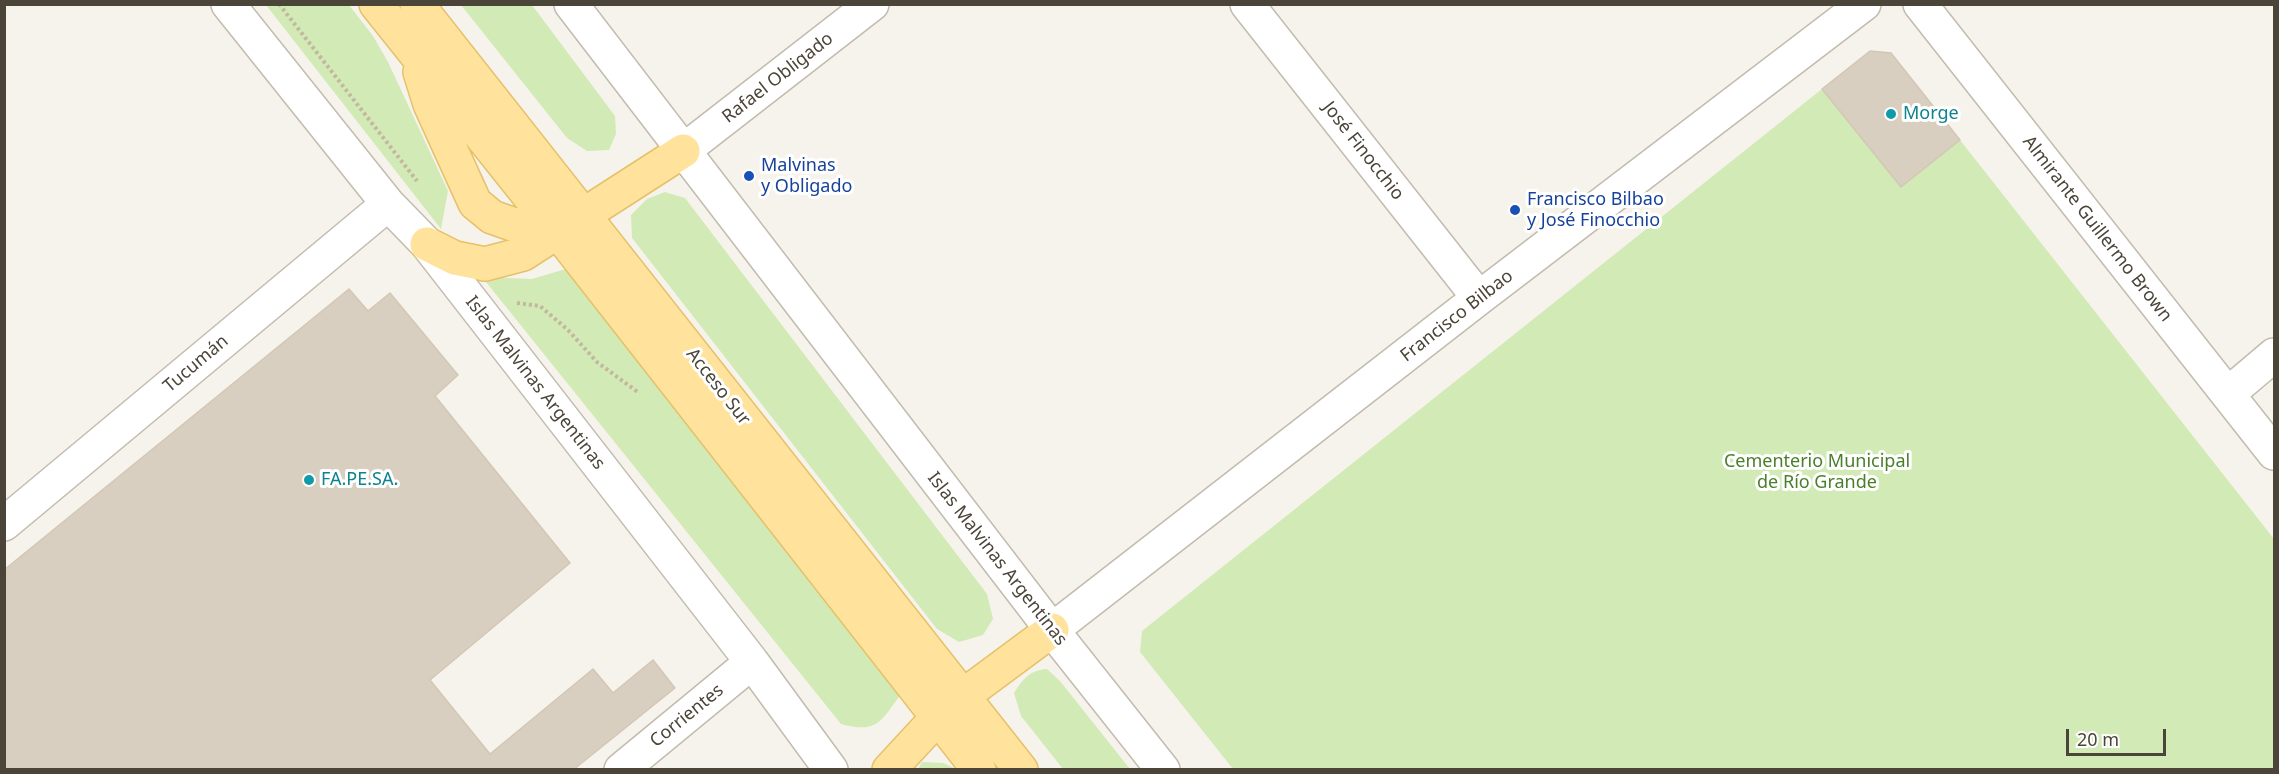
<!DOCTYPE html>
<meta charset="utf-8">
<style>
body{margin:0}
#map{position:relative;width:2279px;height:774px;overflow:hidden;background:#f6f3ec;font-family:"Noto Sans",sans-serif}
canvas{display:block}
.frame{position:absolute;inset:0;border:6px solid #4b4439;pointer-events:none}
.scale{position:absolute;left:2066px;top:729px;width:100px;height:27px;box-sizing:border-box;border:3px solid #4b4439;border-top:0;padding-left:8px;font-size:18px;line-height:21px;white-space:nowrap;color:#4b4439;-webkit-text-stroke:4px #fff;paint-order:stroke}
</style>
<div id="map">
<canvas width="2279" height="774"></canvas>
<div class="frame"></div>
<div class="scale">20 m</div>
</div>
<script>
const c = document.querySelector('canvas').getContext('2d');
c.lineJoin = 'round';
function fillPath(path, color) { c.fillStyle = color; c.fill(path, 'evenodd'); }
function trace(path, color, width, dash) { c.strokeStyle = color; c.lineWidth = width; c.lineCap = dash ? 'butt' : 'round'; c.setLineDash(dash || []); c.stroke(path); }
function write(font, color, halo, rows, align = 'center') {
  c.font = font + ' "Noto Sans",sans-serif'; c.lineWidth = 6; c.setLineDash([]); c.textBaseline = 'middle'; c.strokeStyle = halo; c.fillStyle = color; for (const [text, x, y, turn = 0] of rows) {
    c.save(); c.translate(x, y); c.rotate((+turn || 0) * Math.PI / 180); c.textAlign = isNaN(turn) ? turn : align; if (halo) c.strokeText(text, 0, 0); c.fillText(text, 0, 0); c.restore();
  }
}
fillPath(new Path2D(`
 M266 5H349L373 36 388 62 448 191 441 229Z
 M461 5H532L615 116 616 134 609 150 587 151 567 138Z
 M1822 89 1901 187 1960 140 2274 539V769H1233L1140 652 1142 631Z
 M665 192 685 198 987 594 993 619 983 635 959 642 937 629 632 238 631 215 647 199Z
 M569 268 901 694C881 721 878 734 841 724L482 277 532 279Z
 M1047 669 1060 681 1130 769H1063L1021 716 1014 693C1023 679 1030 670 1047 669Z
 M922 762 943 763 956 769H918Z`), '#d2eab5');
const building = new Path2D(`
 M1870 51 1891 53 1960 140 1901 187 1822 89Z
 M349 289 368 311 390 293 458 375 435 396 570 563 430 680 490 754 593 669 613 693 653 660 675 688 573 770H4V570Z`);
fillPath(building, '#d8cfc1');
trace(building, '#d3c7b4', 1.5);
const minor = new Path2D(`
 M228 4 388 204 427 244 752 662 831 770
 M571 4 1052 630 1163 770
 M1247 4 1479 298
 M1920 4 2274 453
 M683 151 872 4
 M2228 394 2274 355
 M4 524 388 204
 M1052 630 1479 298 1864 4
 M621 770 752 662`);
const major = new Path2D(`
 M376 4 558 232 979 770
 M417 4 1021 770
 M420 72 430 104 475 203 492 217 512 224 558 232
 M427 244 455 258 485 264 523 254 683 151
 M889 770 938 717 963 696 1052 630`);
trace(minor, '#c2bbae', 36);
trace(major, '#e6c16a', 36);
trace(new Path2D(`
 M279 4 417 181
 M517 303 540 306 568 330 597 362 639 393`), '#c4b79f', 4, [3, 3]);
trace(minor, '#fff', 33);
trace(major, '#ffe39c', 33);
for (const [x, y, r, color] of [
 [1891,114,6,"#0f9aa8"],
 [749,176,6,"#1a4fb4"],
 [1515,210,6,"#1a4fb4"],
 [309,480,6,"#0f9aa8"]
]) { const dot = new Path2D(); dot.arc(x, y, r, 0, 2 * Math.PI); c.fillStyle = color; c.fill(dot); trace(dot, '#fff', 2); }
write('18px', '#4b4439', '#fff', [
 ["Rafael Obligado",778,78,-38],
 ["José Finocchio",1363,151,52],
 ["Almirante Guillermo Brown",2097,229,52],
 ["Francisco Bilbao",1457,316,-38],
 ["Tucumán",196,364,-40],
 ["Islas Malvinas Argentinas",535,383,52],
 ["Acceso Sur",718,387,52],
 ["Islas Malvinas Argentinas",997,559,52],
 ["Corrientes",687,716,-39]
]);
write('18px', '#0d838f', '#fff', [
 ["Morge",1903,114],
 ["FA.PE.SA.",321,480]
], 'left');
write('18px', '#164399', '#fff', [
 ["Malvinas",761,166],
 ["y Obligado",761,187],
 ["Francisco Bilbao",1527,200],
 ["y José Finocchio",1527,221]
], 'left');
write('18px', '#4a7f2a', '#fff', [
 ["Cementerio Municipal",1817,462],
 ["de Río Grande",1817,483]
]);
</script>
